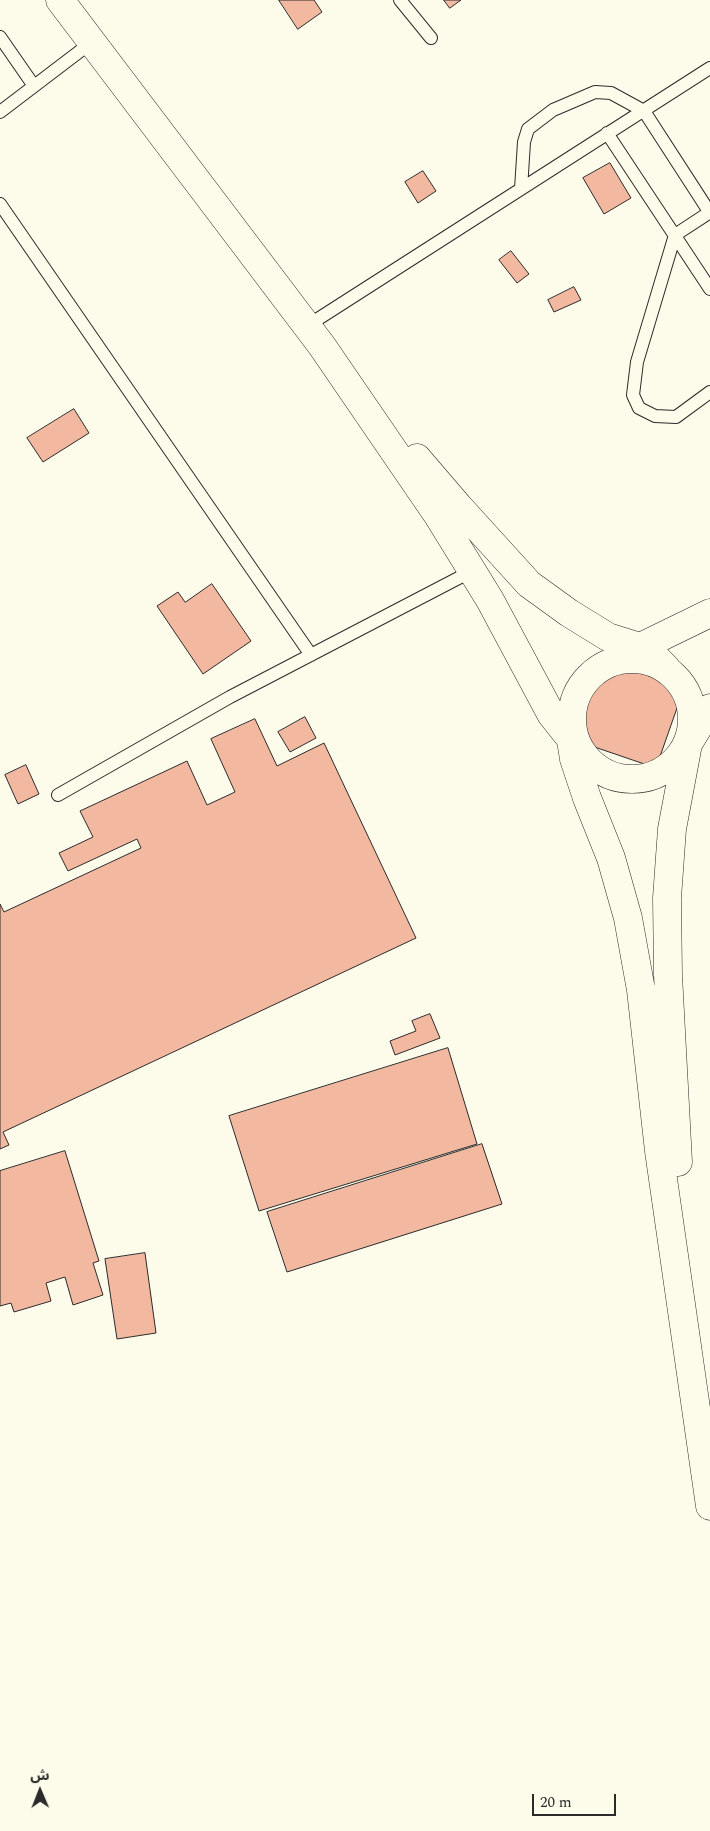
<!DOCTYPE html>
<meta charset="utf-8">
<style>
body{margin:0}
#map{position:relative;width:710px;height:1831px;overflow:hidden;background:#fdfbea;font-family:Spectral,"Noto Sans Arabic",serif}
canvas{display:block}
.north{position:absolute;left:15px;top:1766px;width:50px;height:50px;-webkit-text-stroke:4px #fdfbea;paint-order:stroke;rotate:359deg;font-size:14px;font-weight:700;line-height:20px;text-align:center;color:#2b2b2b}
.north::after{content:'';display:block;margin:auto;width:18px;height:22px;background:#2b2b2b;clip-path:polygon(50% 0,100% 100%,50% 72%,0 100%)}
.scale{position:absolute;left:532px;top:1794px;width:84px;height:22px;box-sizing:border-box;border:2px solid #2b2b2b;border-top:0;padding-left:6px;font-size:15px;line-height:18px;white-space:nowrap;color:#2b2b2b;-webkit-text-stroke:4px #fdfbea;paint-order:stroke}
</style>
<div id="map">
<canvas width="710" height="1831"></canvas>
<div class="north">ش</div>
<div class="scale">20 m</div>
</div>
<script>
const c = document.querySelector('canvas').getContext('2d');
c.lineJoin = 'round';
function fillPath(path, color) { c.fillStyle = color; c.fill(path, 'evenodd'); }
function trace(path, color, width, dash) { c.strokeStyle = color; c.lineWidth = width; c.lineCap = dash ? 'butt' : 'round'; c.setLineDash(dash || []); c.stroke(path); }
const building = new Path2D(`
 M279 0H314L322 12 298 29Z
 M444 0H461L450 8Z
 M610 163 631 198 604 214 583 178Z
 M423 171 436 191 418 203 405 182Z
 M511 251 529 274 517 283 499 260Z
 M574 287 581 300 554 312 548 300Z
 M74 409 89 433 43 462 27 438Z
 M212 584 251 641 203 674 157 606 178 592 185 602Z
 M608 662 684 688 656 768 574 740 593 684 599 686Z
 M305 717 316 738 290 752 278 732Z
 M255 719 277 766 324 743 416 938 3 1132 9 1145 0 1149V904L4 912 141 848 137 839 68 871 59 853 93 837 80 811 187 761 207 805 235 792 211 739Z
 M26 765 39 794 18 804 5 775Z
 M430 1014 440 1038 395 1055 390 1041 416 1031 412 1021Z
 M448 1048 477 1144 259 1211 229 1116Z
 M482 1144 502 1204 287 1272 267 1212Z
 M65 1151 99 1261 93 1263 103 1295 73 1305 65 1277 46 1283 51 1301 14 1312 11 1303 0 1306V1171Z
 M145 1253 156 1333 117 1339 105 1259Z`);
fillPath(building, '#f2b8a0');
trace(building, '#2b2b2b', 1);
const service = new Path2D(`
 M400 0 431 38
 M0 37 34 86
 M0 112 92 42
 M607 133 710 289
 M521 189 524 142 528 129 553 110 595 92 611 93 644 111 710 213
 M0 204 311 655
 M710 212 675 235 637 362 633 395 639 408 655 416 676 417 710 392
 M307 326 710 68
 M58 795 230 697 472 571`);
const primary = new Path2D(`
 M60 0 322 346 437 514 490 600 551 714 586 758
 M417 458 459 507 529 584 569 613 608 637 640 647 655 657 666 668
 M626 654 710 613
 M572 719a60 60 0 1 1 120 0a60 60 0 1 1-120 0Z
 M571 740 574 759 587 798 611 858 628 918 641 990 659 1151 710 1506
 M678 1162 668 975 667 898 672 829 688 744 710 708`);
trace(service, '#2b2b2b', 14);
trace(primary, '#2b2b2b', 29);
trace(service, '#fdfbea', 12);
trace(primary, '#fdfbea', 28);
</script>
